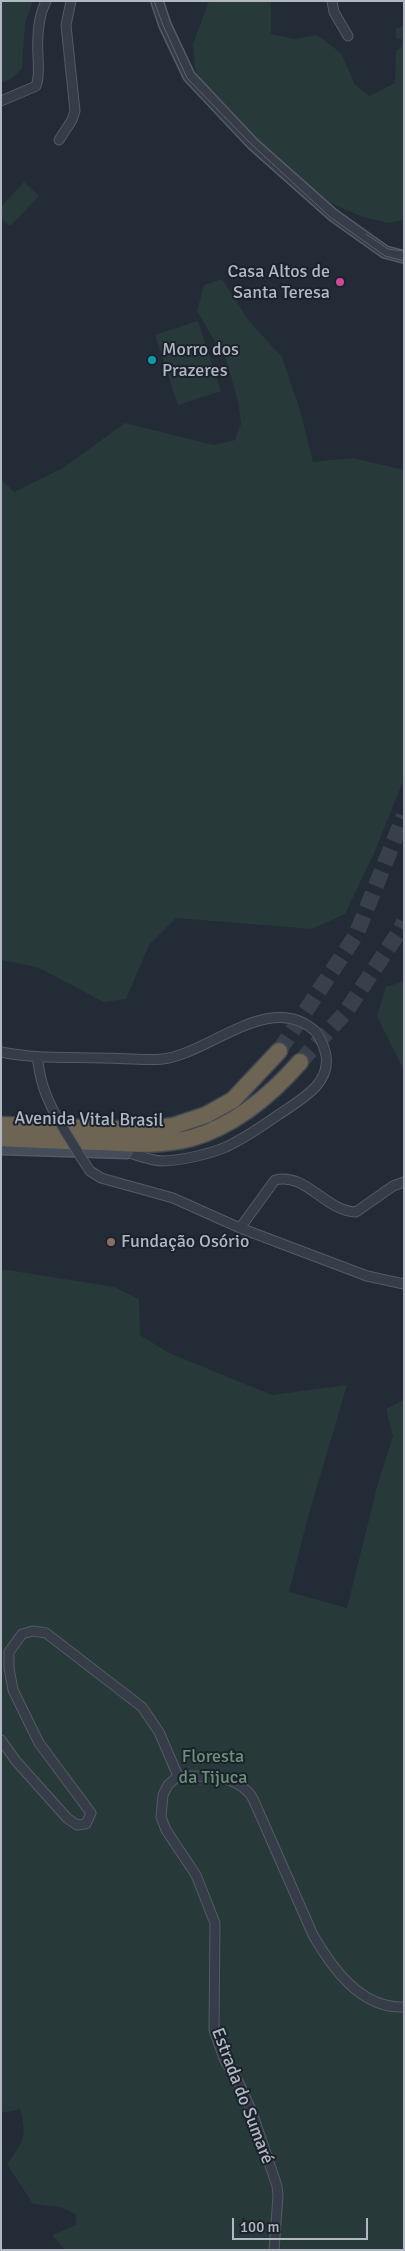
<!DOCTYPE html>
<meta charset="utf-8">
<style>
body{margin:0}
#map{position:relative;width:405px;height:2251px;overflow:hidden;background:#232b37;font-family:Signika,sans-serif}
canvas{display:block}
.frame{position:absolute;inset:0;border:2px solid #b1b8c4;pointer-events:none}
.scale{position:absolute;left:232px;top:2218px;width:136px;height:22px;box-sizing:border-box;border:2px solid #b1b8c4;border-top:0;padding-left:6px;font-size:15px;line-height:18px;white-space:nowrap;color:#b1b8c4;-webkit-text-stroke:4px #1c222c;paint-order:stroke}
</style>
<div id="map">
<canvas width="405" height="2251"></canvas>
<div class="frame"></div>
<div class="scale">100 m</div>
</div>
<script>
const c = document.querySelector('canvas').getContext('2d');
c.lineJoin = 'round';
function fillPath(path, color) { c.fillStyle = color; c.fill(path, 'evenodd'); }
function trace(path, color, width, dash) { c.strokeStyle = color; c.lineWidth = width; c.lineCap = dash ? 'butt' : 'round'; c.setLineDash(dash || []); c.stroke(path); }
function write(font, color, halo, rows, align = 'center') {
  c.font = font + ' Signika,sans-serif'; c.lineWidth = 4; c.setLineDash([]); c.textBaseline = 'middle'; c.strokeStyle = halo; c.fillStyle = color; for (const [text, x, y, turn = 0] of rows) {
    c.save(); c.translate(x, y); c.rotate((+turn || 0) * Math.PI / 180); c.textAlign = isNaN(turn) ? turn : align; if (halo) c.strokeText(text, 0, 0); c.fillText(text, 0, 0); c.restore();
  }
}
fillPath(new Path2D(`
 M1 1H33L25 23 22 69 11 79 1 83Z
 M209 1H271V34L295 39 317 35 341 53 355 85 369 96 395 83 396 51 401 47 403 40 396 38V28L404 27V220L389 223 363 217 335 205 301 184 238 128 198 79 195 67 193 44Z
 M24 182 39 196 10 226 1 218V207Z
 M222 279 249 321 282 357 300 410 313 462 353 458 404 470V779L374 853 345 914 312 929 176 918 149 945 126 999 104 1002 37 967 1 960V479L14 492 63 468 125 423 214 445 235 440 241 424 238 401 226 360 197 311 204 285Z
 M198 321 221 391 178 405 155 335Z
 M404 981V1070L377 1016 386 987Z
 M1 1269 114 1287 139 1299 140 1335 169 1353 272 1395 347 1385 308 1517 289 1592 347 1608 377 1487 393 1436 386 1409 404 1400V2250H65L52 2235 76 2225V2214L60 2207 33 2204 7 2164C23 2142 28 2135 20 2109L1 2113Z`), '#28393a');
trace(new Path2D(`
 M279 1051 356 935 404 816
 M300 1062 345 1013 399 932 404 922`), '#38404c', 16, [16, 8]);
const minor = new Path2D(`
 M332 1 334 12 348 36
 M1 101 36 86C40 76 38 66 38 55 37 38 38 17 46 1
 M59 140 72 120 75 111 66 25 71 1
 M1 1052C35 1059 69 1057 103 1058 123 1058 144 1061 163 1059 208 1054 271 990 315 1031 320 1037 323 1044 325 1051 334 1083 300 1100 278 1115 261 1127 245 1138 226 1147 209 1154 184 1160 164 1161 151 1161 139 1156 127 1152
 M37 1057 40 1074
 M82 1159 90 1171 101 1178 173 1198 240 1228 367 1276 404 1284
 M240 1228 275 1180C306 1172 325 1211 356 1212L393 1186 404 1182
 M1 1740 16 1761 67 1818 77 1825 86 1824 91 1813 39 1743 13 1690 9 1668V1652L22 1634 33 1631 46 1633 142 1707 159 1732 178 1776 168 1785 163 1795 161 1817 166 1830 196 1875 215 1923 214 2030 225 2061 238 2081 252 2112 277 2186 278 2196 274 2250
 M178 1776C201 1776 231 1773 249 1793 253 1797 255 1804 258 1810L313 1935C332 1968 361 2009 404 2007`);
const tertiary = new Path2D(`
 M157 1 165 25 189 76 253 144 333 215 385 252 404 257`);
const secondary = new Path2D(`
 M1 1148 127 1152`);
const motorway = new Path2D(`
 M1 1125 142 1130 173 1126 206 1115 233 1100 279 1051
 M1 1138C34 1140 68 1141 101 1142 131 1144 162 1146 192 1138 236 1125 271 1095 300 1062`);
trace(minor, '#545b65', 11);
trace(tertiary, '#545b65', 14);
trace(secondary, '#545b65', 15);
trace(motorway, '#414852', 19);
trace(minor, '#363d48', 9);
trace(tertiary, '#363d48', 11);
trace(secondary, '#454c5a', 12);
trace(motorway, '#6d6454', 16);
trace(new Path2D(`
 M154 1 163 25 187 78 248 141 330 217 385 256 404 261
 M366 234 388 249 404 251`), '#59616e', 1);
const minorBridge = new Path2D(`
 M40 1074C46 1105 66 1132 82 1159`);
trace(minorBridge, '#545b65', 11, []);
trace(minorBridge, '#363d48', 9);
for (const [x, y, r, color] of [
 [340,282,5,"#d1479c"],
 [152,360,5,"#0f9aa8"],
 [111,1242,5,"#8d6e63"]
]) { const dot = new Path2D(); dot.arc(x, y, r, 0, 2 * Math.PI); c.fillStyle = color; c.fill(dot); trace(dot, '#1c222c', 2); }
write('18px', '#b1b8c4', '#1c222c', [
 ["Casa Altos de",330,272,"right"],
 ["Santa Teresa",330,293,"right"],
 ["Morro dos",162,350],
 ["Prazeres",162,371],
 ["Fundação Osório",121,1242]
], 'left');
write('18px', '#b1b8c4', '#1c222c', [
 ["Avenida Vital Brasil",89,1120,1],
 ["Estrada do Sumaré",242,2096,69]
]);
write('18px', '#6a9275', '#1c222c', [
 ["Floresta",213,1757],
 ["da Tijuca",213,1778]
]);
</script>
